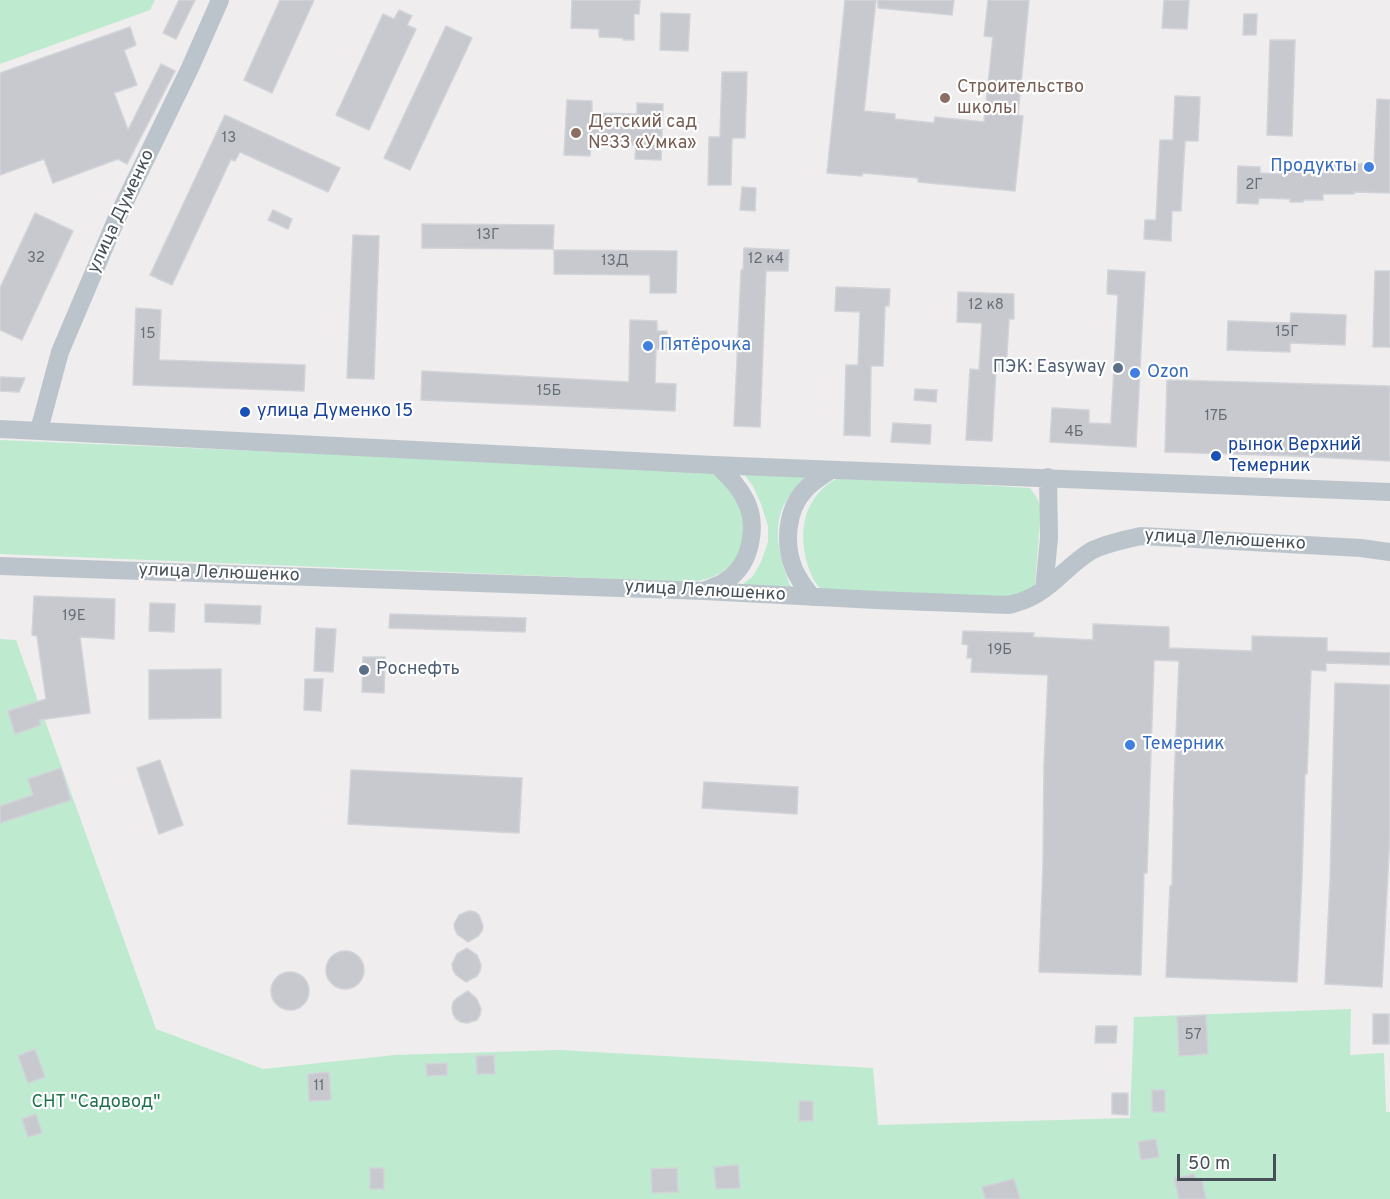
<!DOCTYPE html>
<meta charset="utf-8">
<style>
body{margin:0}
#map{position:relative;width:1390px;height:1199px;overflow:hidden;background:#efeded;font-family:Overpass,sans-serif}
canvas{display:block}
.scale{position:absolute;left:1177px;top:1154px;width:99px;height:27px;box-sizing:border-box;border:3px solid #475058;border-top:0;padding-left:8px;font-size:18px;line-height:21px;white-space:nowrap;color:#475058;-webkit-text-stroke:4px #fff;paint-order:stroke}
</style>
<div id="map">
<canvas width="1390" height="1199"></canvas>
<div class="scale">50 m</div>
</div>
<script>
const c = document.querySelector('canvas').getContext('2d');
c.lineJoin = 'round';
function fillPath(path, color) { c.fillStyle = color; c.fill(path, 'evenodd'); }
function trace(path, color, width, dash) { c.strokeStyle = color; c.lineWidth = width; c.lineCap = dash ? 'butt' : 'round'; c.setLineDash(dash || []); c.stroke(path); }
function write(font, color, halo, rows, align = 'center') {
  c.font = font + ' Overpass,sans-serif'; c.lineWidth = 4.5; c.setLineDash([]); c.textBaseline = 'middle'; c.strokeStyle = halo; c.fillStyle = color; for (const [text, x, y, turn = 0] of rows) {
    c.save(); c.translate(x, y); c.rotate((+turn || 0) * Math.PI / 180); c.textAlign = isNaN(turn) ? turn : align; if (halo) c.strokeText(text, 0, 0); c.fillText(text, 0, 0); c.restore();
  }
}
fillPath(new Path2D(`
 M0 0H155L150 10 0 64Z
 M0 440 704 470 722 478 743 504 746 534 734 563 721 573 710 578 693 582 0 554Z
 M739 468 816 473C807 480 797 486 790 495 769 522 779 561 792 589L742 585 753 576 761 562 768 542V526L761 504 753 486Z
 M840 477 1030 488 1037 498 1041 508 1035 584 1030 590 1007 600 823 590C815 585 811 575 808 566 797 531 804 494 840 477Z
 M0 639 16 640 156 1029 263 1069 395 1055 560 1050 873 1068 878 1125 1130 1118 1134 1017 1351 1009 1350 1055 1384 1053 1386 1112H1390V1199H0Z`), '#beead0');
const building = new Path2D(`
 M179 0H195L176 39 163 33Z
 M280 0H314L272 93 244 80Z
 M572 0H640L639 14H634V40H623V38L599 37V29L571 28Z
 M845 0H876L864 111 895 114V119L934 123 935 117 984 122 993 37 984 36 988 0H1029L1018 115 1023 116 1015 191 918 182V178L863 173 862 176 827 173Z
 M878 0H954L952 15 878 8Z
 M1164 0H1189L1187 29 1162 28Z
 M399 10 412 16 407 25 416 29 369 130 336 115 383 14 394 19Z
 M661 13 690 14 688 51 660 50Z
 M1244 14H1257L1256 35H1243Z
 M446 26 472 38 410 170 384 158Z
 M130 27 136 45 124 50 137 85 114 93 128 130 161 64 175 71 127 164 118 159 53 183 44 159 0 175V73Z
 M1270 40H1295L1292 136 1267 135Z
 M722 72H747L745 138H732L731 185H708L709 137H720Z
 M1175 96 1200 97 1198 141H1185L1181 211H1172L1171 241 1144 239 1145 220H1156L1160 140H1173Z
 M1377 99 1390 100V193L1354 192V194H1323V200H1303V202H1290V199L1259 198 1258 204 1237 203 1238 166 1260 167V173L1282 174V171L1324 173V166H1333V163L1374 164Z
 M567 100 592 101V113L637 114V103L663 104 661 160 635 159 636 145 591 144 590 156 564 155Z
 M225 115 340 168 328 192 240 152 235 161 231 159 172 285 150 275Z
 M742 187 756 188 755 211 740 210Z
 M273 210 292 219 288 229 268 220Z
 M35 213 73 231 22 340 0 330V288Z
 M422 224 554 225 553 249 422 248Z
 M353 235 379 236 374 379 347 378Z
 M744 248 789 250 788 271H766L760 427 734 426 741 270H743Z
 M554 250 677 251 676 293H650V275L554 274Z
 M1108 270 1145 272 1136 447 1050 442 1052 408 1089 410V423L1111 424 1118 295 1107 294Z
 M1375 271H1390V347H1373Z
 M836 287 890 289 889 306H885L883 366H871L870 436 844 435 846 365H858L860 312 835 311Z
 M958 292 1014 294V319H1009L1006 371 996 370 992 441 966 440 970 369 979 370 982 323 957 322Z
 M136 308 161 310 159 360 305 365 304 391 133 385Z
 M1291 313 1346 315 1345 345 1290 343V352L1227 350 1228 321 1290 323Z
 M630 320 657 321V331H667V350L656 349 655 383 676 384 675 411 421 400 422 371 629 382Z
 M0 377 25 378 19 392 0 391Z
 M1167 380 1390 386V461L1295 456 1165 452Z
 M915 389 937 390 936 402 914 400Z
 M893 423 931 425 930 444 891 442Z
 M34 596 115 599 114 639 80 637 90 713 39 720 41 725 15 734 8 711 46 699 37 636 32 635Z
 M150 603 175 604 174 632 149 631Z
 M205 604 261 606 260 624 205 622Z
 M390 614 526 618 525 632 389 628Z
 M1093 624 1169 627V648L1252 651V636L1327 638V651L1390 653V665L1326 663V671L1311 670 1307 774H1305L1302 878 1297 982 1166 977 1170 886H1172L1174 784 1179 661 1154 660 1147 873H1144L1141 975 1039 972 1043 865 1044 765 1048 675 971 672 972 658H967L968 645 962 644 963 631 1034 633 1033 637 1093 640Z
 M316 628 336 629 333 672 314 671Z
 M363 657H385L384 693 362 692Z
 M221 669V718L149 719V670Z
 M305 679H323L321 711 304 710Z
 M1335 683 1390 685V833L1382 987 1325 984 1330 880Z
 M160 760 183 825 159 834 137 768Z
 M61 768 71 800 0 823V806L33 795 28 779Z
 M351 770 522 778 519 833 348 824Z
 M704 782 798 787 797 814 702 808Z
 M469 911 475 912 479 915 483 926 482 931 478 936 468 942 458 935 455 930 454 924 459 915Z
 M467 948 477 955 481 965 480 971 477 976 466 982 456 975 453 970 452 964 457 954Z
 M326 970a19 19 0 1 1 38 0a19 19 0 1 1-38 0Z
 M271 991a19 19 0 1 1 38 0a19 19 0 1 1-38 0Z
 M468 991 477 999 481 1009 480 1015 477 1020 467 1023 461 1022 456 1019 453 1014 452 1008 453 1002 457 998Z
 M1373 1014H1389V1044H1373Z
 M1206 1015 1208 1054 1179 1056 1177 1017Z
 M1096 1026H1117L1116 1043H1095Z
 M35 1049 45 1077 28 1083 18 1056Z
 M494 1055 495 1074H477L476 1056Z
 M447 1063V1075L427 1076 426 1064Z
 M329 1072 331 1100 309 1101 308 1074Z
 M1152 1090H1165V1112H1152Z
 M1112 1093H1128V1115L1112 1114Z
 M799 1101H813V1121H799Z
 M36 1114 42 1133 28 1137 22 1119Z
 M1156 1139 1159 1157 1141 1160 1138 1142Z
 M738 1165 740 1188 716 1189 714 1167Z
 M370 1168H384V1189H370Z
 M677 1168 678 1192 652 1193 651 1169Z
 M1194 1174 1196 1181 1202 1180 1206 1199H1179L1174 1178Z
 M1014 1179 1020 1199H985L982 1187Z`);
fillPath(building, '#c7c9cf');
trace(building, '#d1d3d8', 1.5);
trace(new Path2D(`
 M0 429 713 465 1390 492
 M39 430 60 352 116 220 190 68 220 0
 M0 566 704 591 876 600 1009 605C1015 603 1021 602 1027 599 1050 590 1069 564 1091 551 1106 543 1125 540 1141 536L1361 548 1390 552
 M1044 589 1049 538 1048 477
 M706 590C713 587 721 585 727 580 751 564 758 526 746 501 739 486 728 476 717 465
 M812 597C805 588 798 579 794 569 784 545 786 510 805 490 812 482 822 476 831 470`), '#bcc4cb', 18);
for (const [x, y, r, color] of [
 [945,98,6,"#8d6e63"],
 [576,133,6,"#8d6e63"],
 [1369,167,6,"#3f7fe0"],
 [648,346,6,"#3f7fe0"],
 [1118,368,6,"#5c6f8a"],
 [1135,373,6,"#3f7fe0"],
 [245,412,6,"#1a4fb4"],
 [1216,456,6,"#1a4fb4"],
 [364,670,6,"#5c6f8a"],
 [1130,745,6,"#3f7fe0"]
]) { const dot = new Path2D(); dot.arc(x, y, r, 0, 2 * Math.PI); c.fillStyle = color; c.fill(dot); trace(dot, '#fff', 2); }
write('15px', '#676e76', null, [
 ["13",229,139],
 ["2Г",1254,186],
 ["13Г",488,236],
 ["32",36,259],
 ["12 к4",766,260],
 ["13Д",615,262],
 ["12 к8",986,306],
 ["15Г",1287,333],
 ["15",148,335],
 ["15Б",549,392],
 ["17Б",1216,417],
 ["4Б",1074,433],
 ["19Е",74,617],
 ["19Б",1000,651],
 ["57",1193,1036],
 ["11",319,1087]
]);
write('18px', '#785e54', '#fff', [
 ["Строительство",957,88],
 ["школы",957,109],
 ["Детский сад",588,123],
 ["№33 «Умка»",588,144]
], 'left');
write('18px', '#366cbe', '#fff', [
 ["Продукты",1357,167,"right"],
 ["Пятёрочка",660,346],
 ["Ozon",1147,373],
 ["Темерник",1142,745]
], 'left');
write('18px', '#475058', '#fff', [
 ["улица Думенко",122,212,-65],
 ["улица Лелюшенко",1225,541,3],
 ["улица Лелюшенко",219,574,2],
 ["улица Лелюшенко",705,592,3]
]);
write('18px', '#4e5e75', '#fff', [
 ["ПЭК: Easyway",1106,368],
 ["Роснефть",376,670,"left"]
], 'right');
write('18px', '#164399', '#fff', [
 ["улица Думенко 15",257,412],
 ["рынок Верхний",1228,446],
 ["Темерник",1228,467]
], 'left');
write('18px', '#1f724b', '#fff', [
 ["СНТ \"Садовод\"",96,1103]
]);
</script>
